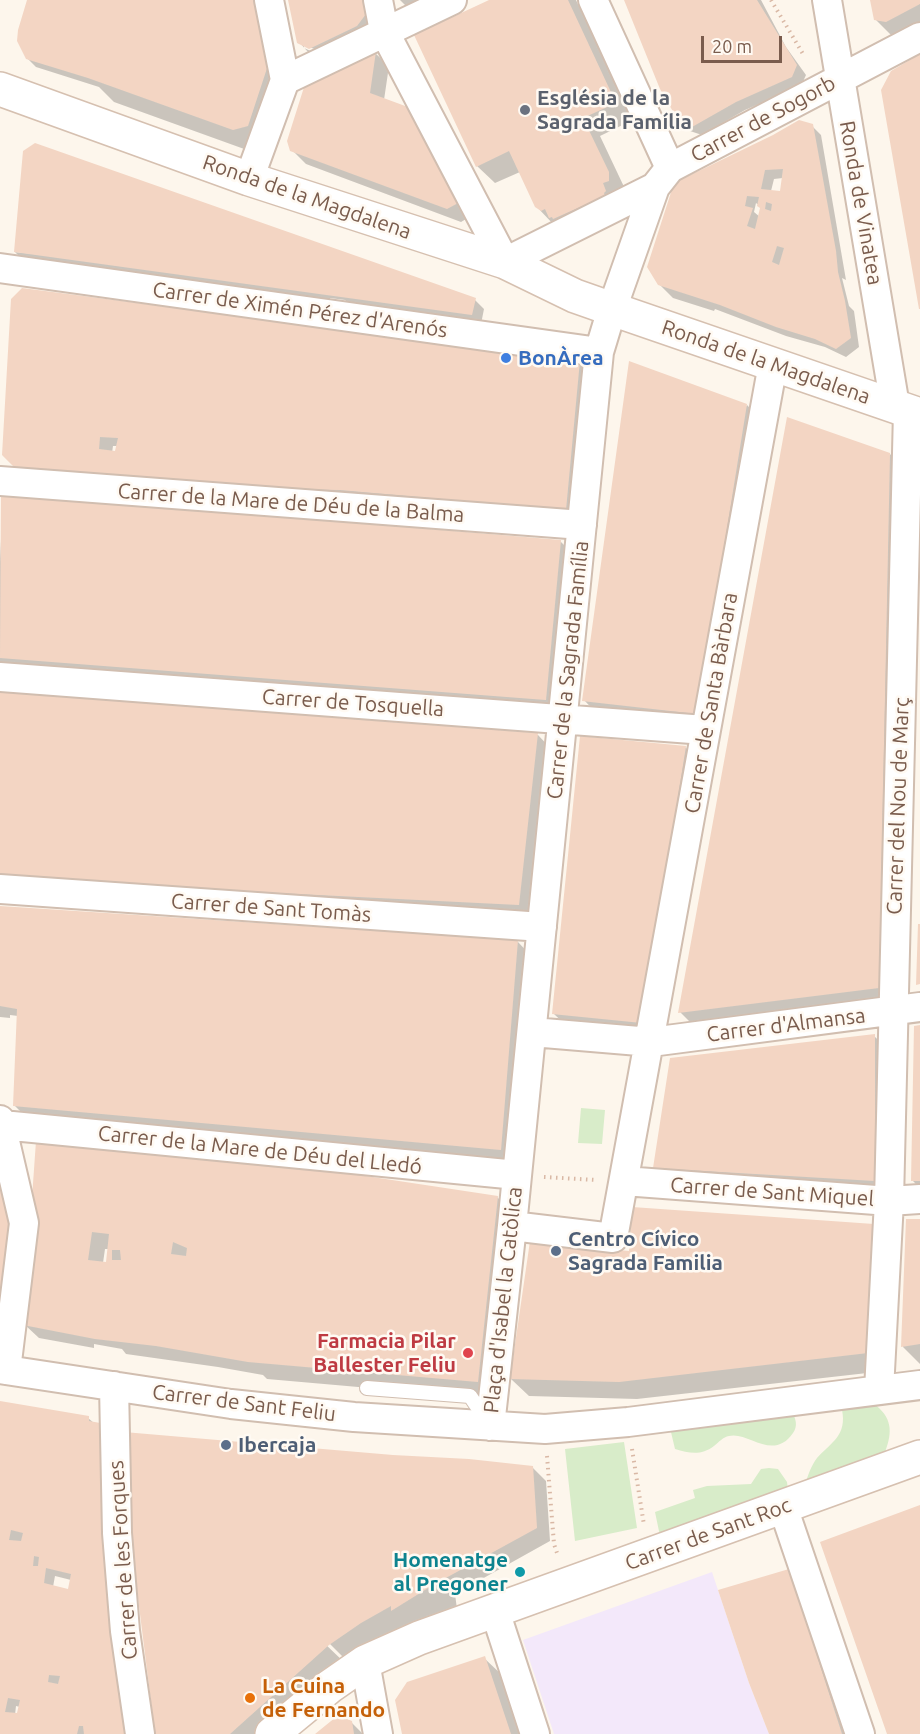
<!DOCTYPE html>
<meta charset="utf-8">
<style>
body{margin:0}
#map{position:relative;width:920px;height:1734px;overflow:hidden;background:#fdf6ec;font-family:Ubuntu,sans-serif}
canvas{display:block}
.scale{position:absolute;left:701px;top:36px;width:81px;height:27px;box-sizing:border-box;border:3px solid #7a5c4d;border-top:0;padding-left:8px;font-size:18px;line-height:21px;white-space:nowrap;color:#7a5c4d;-webkit-text-stroke:4px #fffaf3;paint-order:stroke}
</style>
<div id="map">
<canvas width="920" height="1734"></canvas>
<div class="scale">20 m</div>
</div>
<script>
const c = document.querySelector('canvas').getContext('2d');
c.lineJoin = 'round';
function fillPath(path, color) { c.fillStyle = color; c.fill(path, 'evenodd'); }
function trace(path, color, width, dash) { c.strokeStyle = color; c.lineWidth = width; c.lineCap = dash ? 'butt' : 'round'; c.setLineDash(dash || []); c.stroke(path); }
function write(font, color, halo, rows, align = 'center') {
  c.font = font + ' Ubuntu,sans-serif'; c.lineWidth = 5; c.setLineDash([]); c.textBaseline = 'middle'; c.strokeStyle = halo; c.fillStyle = color; for (const [text, x, y, turn = 0] of rows) {
    c.save(); c.translate(x, y); c.rotate((+turn || 0) * Math.PI / 180); c.textAlign = isNaN(turn) ? turn : align; if (halo) c.strokeText(text, 0, 0); c.fillText(text, 0, 0); c.restore();
  }
}
fillPath(new Path2D(`
 M712 1572 749 1683 769 1734H554L523 1640Z`), '#f3e8fa');
fillPath(new Path2D(`
 M581 1108 605 1110 602 1144 578 1143Z
 M873 1403C892 1417 893 1431 885 1452L805 1485C808 1475 811 1466 817 1458 832 1442 847 1435 842 1410L817 1413 813 1408Z
 M792 1412C796 1419 798 1426 793 1433 773 1462 748 1431 729 1436 723 1437 719 1442 714 1446 701 1456 689 1453 675 1449L670 1428Z
 M624 1442 637 1528 575 1541 565 1449Z
 M769 1468 778 1469 787 1482 788 1490 660 1536 655 1512 695 1498 693 1490 707 1486 751 1484 761 1469Z`), '#d8ecc9');
fillPath(new Path2D(`
 M28 0H277L295 81 258 154 114 102 99 87 36 67 27 58Z
 M289 0H379L374 23 319 57 308 52 299 42ZM304 45 317 50 315 53 304 48Z
 M400 0H450L417 17Z
 M492 0H576L633 120 600 136 626 191 554 225 536 206 520 172 495 183 477 166Z
 M626 0H761L786 47 806 75 801 86 745 110 702 135 690 131 680 121Z
 M872 0H920V31L893 37 875 19Z
 M375 53 389 66 384 100 415 111 473 215 461 222 306 164 292 150Z
 M812 126 821 135 846 280 842 278 849 306 854 311 859 347 846 357 825 347 786 336 715 309 714 311 673 298 659 284 649 267ZM783 178 781 193 771 191 774 179ZM756 203 762 208 760 217 754 212Z
 M15 252 475 300 484 309 481 324 350 305 345 300 330 298V302L175 282 170 277 158 276V280L24 261Z
 M12 300 579 362 588 371 575 519 111 483ZM113 446H117L116 453H112Z
 M747 405 764 423 714 730 601 718 584 700Z
 M890 454 907 472 896 1006 697 1029 680 1012Z
 M3 494 560 541 578 559 563 717 14 675 0 661V562Z
 M0 694 538 735 555 753 536 922 58 898Z
 M685 747 703 765 659 1040 572 1031 554 1014Z
 M0 907 518 942 535 960 518 1167 32 1123 14 1105 18 1016 10 1015V1018L0 1017Z
 M920 1027V1188L913 1181Z
 M874 1036 892 1053V1198L672 1185 655 1167Z
 M37 1142 497 1197 515 1215 495 1399 267 1379 263 1375 218 1367 126 1354 122 1349 94 1344V1348L39 1338 25 1325ZM105 1249H109L107 1264 103 1263Z
 M920 1220V1364L903 1347 908 1221Z
 M873 1226 885 1371 637 1399 529 1396 511 1379 630 1253Z
 M0 1402 88 1418 94 1423 134 1734H0ZM55 1576 71 1580 69 1591 53 1587ZM16 1706 20 1707 19 1715H15Z
 M532 1467 546 1481 550 1541 455 1594 457 1609 354 1668 324 1638 322 1641 345 1663 267 1734H156Z
 M788 1571 806 1588 853 1734H771Z
 M484 1658 502 1675 522 1734H404Z
 M351 1722 363 1734H318Z`), '#0003');
fillPath(new Path2D(`
 M27 0H259L271 56 248 126 233 130 88 78 26 59 17 41 18 30Z
 M288 0H365L366 14 357 26 309 49 297 43Z
 M489 0H568L616 103 583 118 609 172V181L603 183 606 191 604 193 605 196 553 219 552 217 549 218 545 209 541 211 535 207 509 151 476 167 414 35Z
 M624 0H757L797 65 792 77 736 102 692 127 679 122 660 89Z
 M870 0H920V4L886 22 874 20Z
 M376 51 370 93 416 110 413 118 424 124 460 202 447 209 290 151 287 141 305 84Z
 M920 54V309H919L881 90 891 71Z
 M799 120 813 124 836 251 838 272 845 301 851 338 836 349 815 339 776 327 720 305 658 285 647 267 674 183 773 135ZM783 169 780 191 761 189 765 170ZM747 196 759 197 757 206 760 208 755 229 747 226 753 208 745 206ZM766 202 772 204 771 211 765 209ZM777 246 784 248 779 265 772 262Z
 M35 143 476 298 472 315 14 252 23 151Z
 M22 288 245 317 292 321 580 360 566 510 340 490 279 489 16 469 2 455 11 299ZM100 437 118 438 115 451 99 449Z
 M629 361 747 404 697 714 582 701Z
 M787 417 890 453 879 988 678 1013Z
 M1 493 561 540 546 700 0 658Z
 M0 692 538 733 519 905 38 881 0 875Z
 M580 736 686 746 642 1023 552 1014Z
 M0 906 518 940 501 1150 13 1106 17 1009 0 1006Z
 M918 924H920V984L916 985Z
 M920 1025V1181H911L914 1026Z
 M875 1034V1181L653 1168 670 1058Z
 M36 1141 326 1170 498 1196 478 1382 248 1362 156 1346 95 1339 23 1325ZM92 1232 109 1234 106 1262 88 1260ZM173 1242 187 1248 186 1256 171 1254ZM112 1250H120L121 1260H112Z
 M0 1160 13 1211 0 1319Z
 M632 1207 874 1224 868 1353 619 1382 510 1379 530 1241 629 1251Z
 M906 1219H920V1344L901 1347Z
 M0 1401 89 1416V1421L106 1424 127 1734H84L83 1726H79L77 1734H0ZM11 1530 23 1533 21 1541 9 1540ZM34 1556 39 1557 38 1566H33ZM46 1568 71 1574 68 1589 44 1583ZM49 1675 60 1676 58 1684 48 1682ZM8 1698 20 1700 17 1713 5 1712Z
 M124 1432 393 1455 469 1459 533 1466 537 1528 433 1585 391 1611V1606L361 1623 329 1645 230 1734H155L135 1574Z
 M920 1505V1734H887L820 1542Z
 M789 1569 842 1734H769L749 1683 718 1590Z
 M485 1656 511 1734H402L395 1700 407 1682Z
 M336 1717H342L352 1721 354 1734H315Z`), '#f3d5c3');
const lane = new Path2D(`
 M367 1388 470 1396 487 1421`);
const street = new Path2D(`
 M378 0 384 31 505 262 655 187
 M593 0 670 168
 M827 0 895 406
 M285 80 452 0
 M249 179 285 80 269 0
 M0 268 599 352
 M0 481 582 525
 M0 677 705 730
 M0 889 542 927
 M532 1032 651 1042 920 1007
 M0 1120 24 1223 6 1370
 M2 1125 517 1175
 M624 1181 889 1201 920 1199
 M512 1226 613 1238C669 947 719 655 773 364
 M0 1369 231 1404 354 1417 545 1429 628 1422 920 1385
 M114 1386 117 1533 125 1631 140 1734
 M879 1390 889 1201 908 411
 M490 1426 512 1226 599 352 612 309 655 187 670 168 920 37
 M783 1507 860 1734
 M495 1611 535 1734
 M365 1662 378 1734`);
const secondary = new Path2D(`
 M0 89 249 179 505 262 575 296 612 309 920 415
 M272 1734 329 1687 365 1662 419 1638 920 1457`);
trace(lane, '#d1beb0', 16);
trace(street, '#d1beb0', 32);
trace(secondary, '#d6c0b0', 36);
trace(new Path2D(`
 M771 0 803 54
 M544 1177 596 1180
 M632 1449 644 1525
 M547 1456 554 1544 558 1556`), '#d9b8a5', 4, [1.5, 4.5]);
trace(lane, '#fff', 14);
trace(street, '#fff', 28);
trace(secondary, '#fff', 33);
for (const [x, y, r, color] of [
 [525,110,6,"#6b7280"],
 [506,358,6,"#3f7fe0"],
 [556,1251,6,"#5c6f8a"],
 [468,1353,6,"#e0444e"],
 [226,1445,6,"#5c6f8a"],
 [520,1572,6,"#0f9aa8"],
 [250,1698,6,"#e8710a"]
]) { const dot = new Path2D(); dot.arc(x, y, r, 0, 2 * Math.PI); c.fillStyle = color; c.fill(dot); trace(dot, '#fffaf3', 2); }
write('bold 21px', '#5b616d', '#fffaf3', [
 ["Església de la",537,98],
 ["Sagrada Família",537,122]
], 'left');
write('21px', '#7a5c4d', '#fffaf3', [
 ["Carrer de Sogorb",763,119,-28],
 ["Ronda de la Magdalena",307,197,19],
 ["Ronda de Vinatea",861,203,80],
 ["Carrer de Ximén Pérez d'Arenós",300,310,8],
 ["Ronda de la Magdalena",766,362,19],
 ["Carrer de la Mare de Déu de la Balma",291,503,4],
 ["Carrer de la Sagrada Família",568,670,-84],
 ["Carrer de Tosquella",353,703,4],
 ["Carrer de Santa Bàrbara",711,703,-80],
 ["Carrer del Nou de Març",898,806,-88],
 ["Carrer de Sant Tomàs",271,908,4],
 ["Carrer d'Almansa",786,1025,-7],
 ["Carrer de la Mare de Déu del Lledó",260,1150,6],
 ["Carrer de Sant Miquel",772,1192,4],
 ["Plaça d'Isabel la Catòlica",503,1300,-84],
 ["Carrer de Sant Feliu",244,1403,7],
 ["Carrer de Sant Roc",708,1534,-20],
 ["Carrer de les Forques",123,1560,-94]
]);
write('bold 21px', '#366cbe', '#fffaf3', [
 ["BonÀrea",518,358]
], 'left');
write('bold 21px', '#4e5e75', '#fffaf3', [
 ["Centro Cívico",568,1239],
 ["Sagrada Familia",568,1263],
 ["Ibercaja",238,1445]
], 'left');
write('bold 21px', '#be3a42', '#fffaf3', [
 ["Farmacia Pilar",456,1341],
 ["Ballester Feliu",456,1365]
], 'right');
write('bold 21px', '#0d838f', '#fffaf3', [
 ["Homenatge",508,1560],
 ["al Pregoner",508,1584]
], 'right');
write('bold 21px', '#c56008', '#fffaf3', [
 ["La Cuina",262,1686],
 ["de Fernando",262,1710]
], 'left');
</script>
